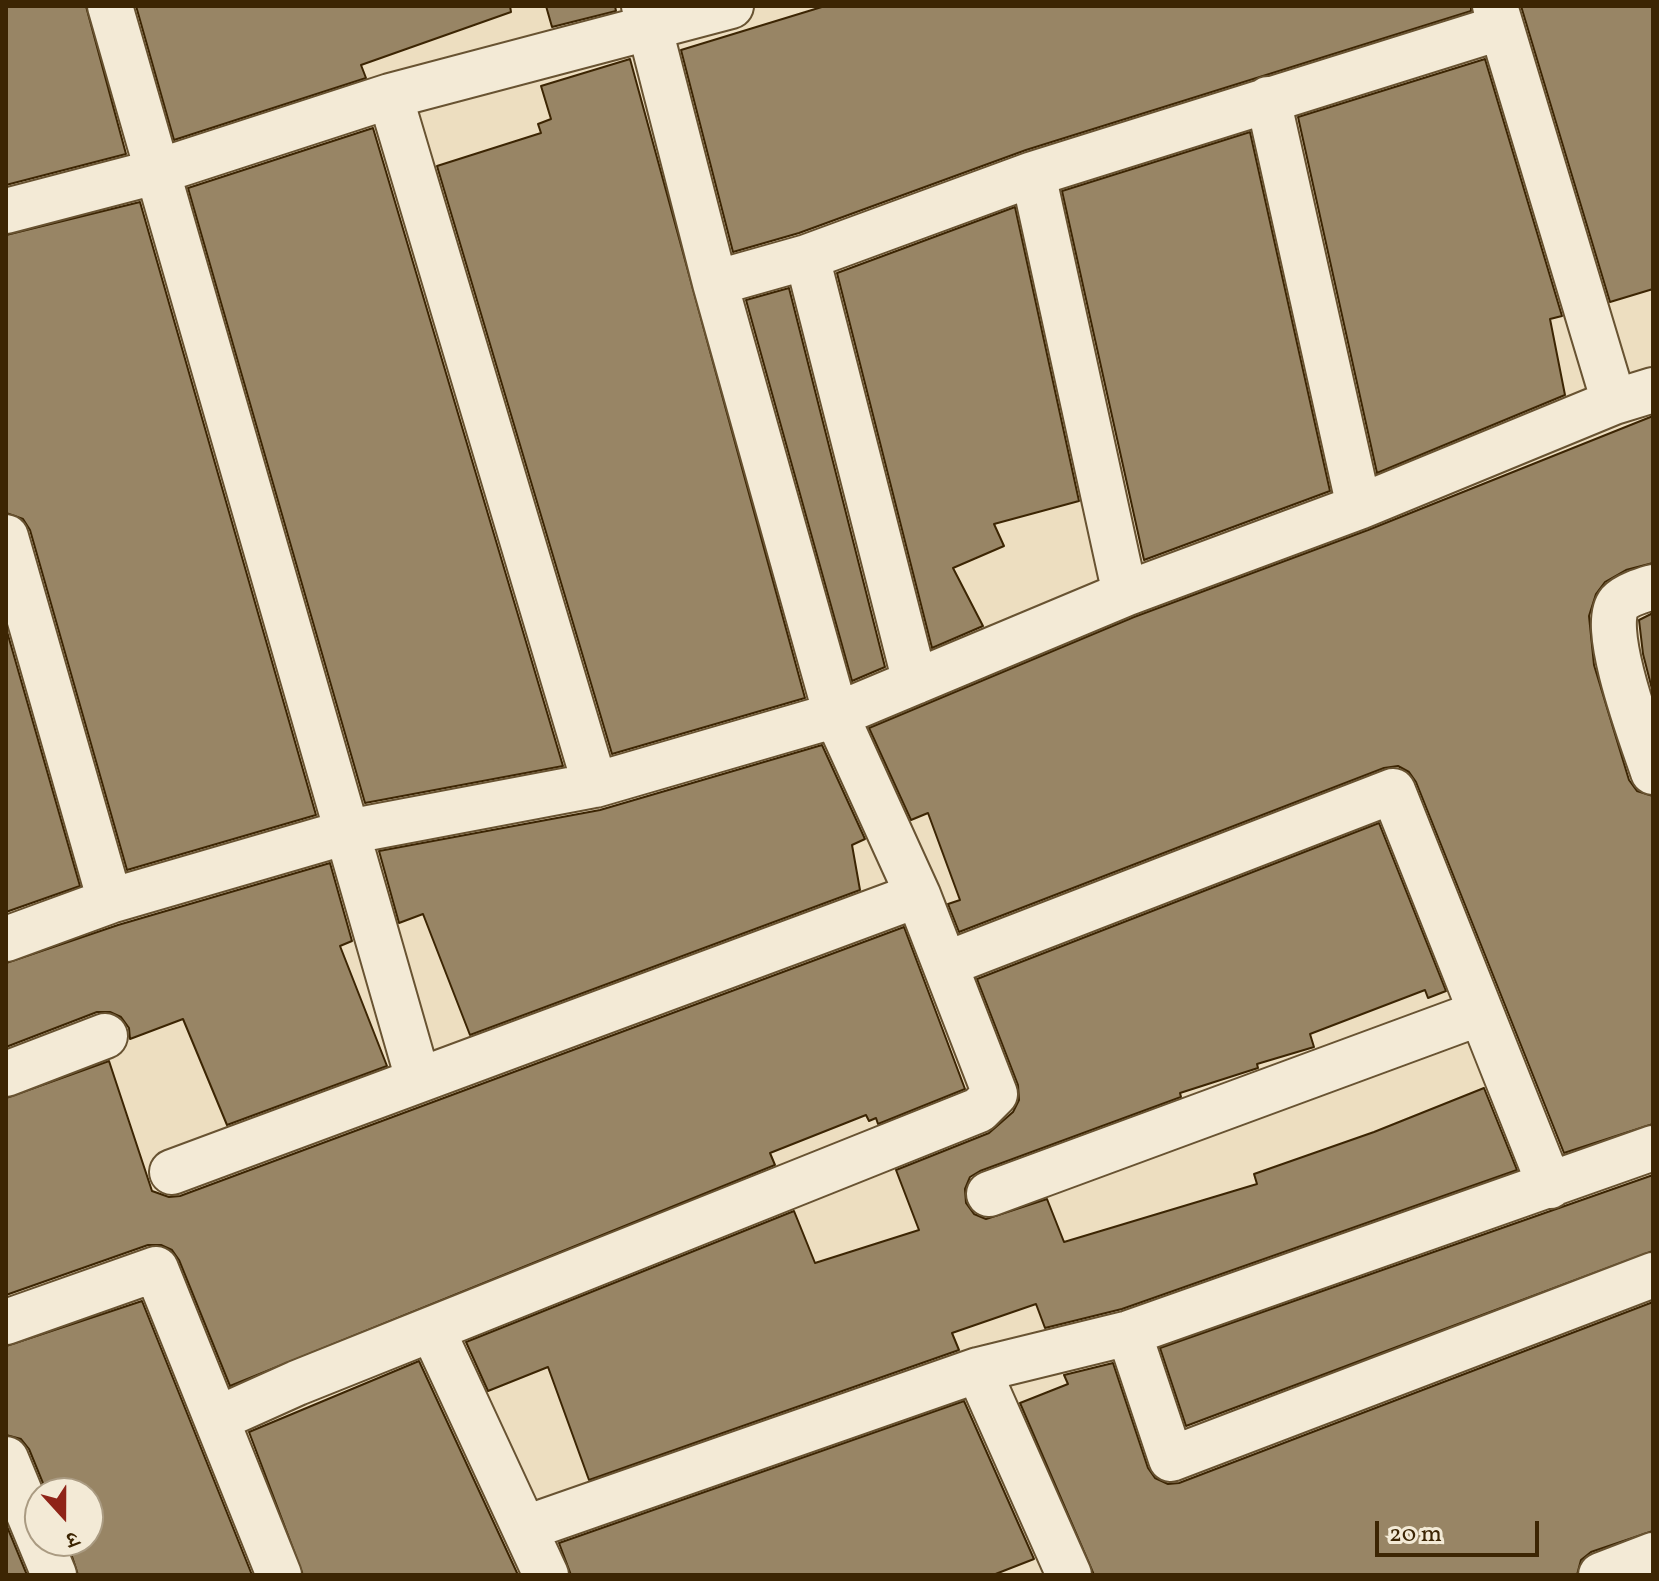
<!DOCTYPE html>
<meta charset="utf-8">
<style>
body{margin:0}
#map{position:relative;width:1659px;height:1581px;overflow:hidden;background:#eddec0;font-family:Vollkorn,"Noto Serif Devanagari",serif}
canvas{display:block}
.frame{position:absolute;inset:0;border:8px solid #3c2503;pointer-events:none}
.north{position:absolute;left:24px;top:1477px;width:80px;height:80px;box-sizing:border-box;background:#f3ead6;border:2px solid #aa9b82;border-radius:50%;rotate:159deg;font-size:22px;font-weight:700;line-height:32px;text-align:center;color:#3c2503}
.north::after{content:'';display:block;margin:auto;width:28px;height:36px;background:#8f2418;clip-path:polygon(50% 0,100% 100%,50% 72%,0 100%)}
.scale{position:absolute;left:1375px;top:1521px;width:164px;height:36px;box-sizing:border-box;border:4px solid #3c2503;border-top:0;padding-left:10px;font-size:24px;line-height:28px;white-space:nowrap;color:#3c2503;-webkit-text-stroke:6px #f3ead6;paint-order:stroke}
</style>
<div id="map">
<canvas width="1659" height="1581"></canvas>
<div class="frame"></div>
<div class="north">उ</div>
<div class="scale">20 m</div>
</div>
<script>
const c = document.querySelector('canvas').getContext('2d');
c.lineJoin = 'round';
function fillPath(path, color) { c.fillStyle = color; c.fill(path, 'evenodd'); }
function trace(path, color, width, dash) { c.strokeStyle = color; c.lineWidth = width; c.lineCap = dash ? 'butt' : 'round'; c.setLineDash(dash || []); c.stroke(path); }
const building = new Path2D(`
 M6 6H86L126 154 6 185Z
 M136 6H510L511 12 361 65 366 78 174 140Z
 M546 6H615L616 11 552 27Z
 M825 6H1471V11L1026 150 799 233 733 252 681 50Z
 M1521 6H1653V289L1610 302Z
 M630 59 805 698 612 754 437 166 541 133 538 124 551 119 541 86Z
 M1485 59 1562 316 1550 319 1565 395 1377 473 1298 117Z
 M373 128 563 766 365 803 188 188Z
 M1250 132 1330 491 1144 560 1062 191Z
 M140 202 316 815 127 870 30 530 23 519 6 513V235Z
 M1015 207 1079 501 994 524 1004 546 953 568 983 626 932 648 837 273Z
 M789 288 885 667 852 681 746 300Z
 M1653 416V563L1626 570 1605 582 1596 594 1589 616 1594 665 1629 780 1637 791 1653 796V1124L1564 1153 1416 782 1409 772 1398 766 1384 768 959 932 948 904 960 900 928 813 911 820 869 728 1134 617 1368 530Z
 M1653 613V693L1643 654 1639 620Z
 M6 628 80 886 6 912Z
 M822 745 865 839 852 845 860 890 470 1035 423 914 399 923 379 851 600 810Z
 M1379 823 1446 991 1428 998 1425 990 1310 1034 1314 1047 1257 1064 1258 1068 1180 1093 1181 1097 980 1171 970 1177 965 1189 966 1203 974 1214 986 1219 1047 1199 1064 1242 1257 1184 1254 1174 1374 1132 1484 1088 1517 1170 1122 1309 1045 1328 1036 1304 952 1333 959 1350 589 1480 548 1367 488 1391 466 1342 794 1211 815 1263 919 1230 896 1170 989 1133 1013 1112 1019 1100 1018 1085 977 979Z
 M330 863 352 941 340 946 387 1066 227 1125 183 1019 130 1039 129 1028 121 1017 110 1012H97L6 1047V963L118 925Z
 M904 927 965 1089 878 1124 876 1118 869 1121 866 1115 770 1153 775 1165 230 1386 179 1260 172 1250 161 1245H148L6 1295V1098L109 1061 152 1191 169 1197 180 1196Z
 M1653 1175V1251L1186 1426 1160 1348Z
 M142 1301 252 1575H78L67 1541H88V1493H47L29 1449 21 1439 6 1435V1346Z
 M1653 1302V1531L1591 1552 1581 1560 1577 1575H1094L1020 1403 1068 1384 1064 1375 1113 1363 1148 1468 1155 1478 1168 1484 1179 1483Z
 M419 1361 518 1575H303L249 1432Z
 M964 1401 1034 1559 993 1575H571L559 1543Z
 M6 1524 27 1575H6Z`);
fillPath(building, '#988565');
trace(building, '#3c2503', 2);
const minor = new Path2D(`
 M110 6 418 1079
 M1495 6 1614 402
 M390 96 595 785
 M1268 99 1359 507
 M1033 174 1125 594
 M6 211 159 171 390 96 731 6
 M807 257 915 682
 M715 283 807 257 1033 174 1499 28
 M6 537 110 901
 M1653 587C1643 590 1626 595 1619 603 1599 627 1643 742 1653 772
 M6 939 110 901 347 832 595 785 836 715 1125 594 1359 507 1614 402 1653 390
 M946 964 1393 791 1550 1186
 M6 1074 105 1036
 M172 1172 918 895
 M989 1194 1480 1013
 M6 1322 156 1269 279 1575
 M432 1329 546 1575
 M1129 1333 1171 1459 1653 1275
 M978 1370 1069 1575
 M217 1419 297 1383 979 1110 995 1094 918 895 836 715 715 283 644 6
 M6 1459 54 1575
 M526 1528 978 1370 1129 1333 1653 1148
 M1601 1575 1653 1555`);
trace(minor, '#685332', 48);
trace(minor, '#f3ead6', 44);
</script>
